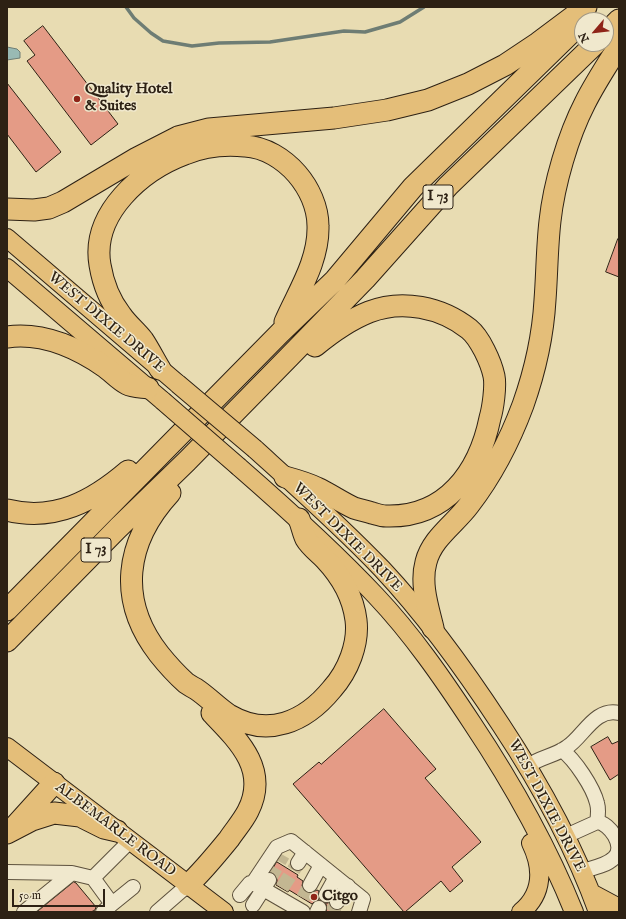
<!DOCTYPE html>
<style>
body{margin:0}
#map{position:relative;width:626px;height:919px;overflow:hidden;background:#e8dcb2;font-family:"IM FELL English",serif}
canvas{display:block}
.frame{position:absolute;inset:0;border:8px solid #2d2114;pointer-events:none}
.north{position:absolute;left:574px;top:12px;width:40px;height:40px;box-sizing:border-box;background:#f0e8cd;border:1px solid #a29883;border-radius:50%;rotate:242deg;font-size:11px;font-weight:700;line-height:16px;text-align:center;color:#2d2114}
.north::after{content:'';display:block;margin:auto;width:14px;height:18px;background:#8f2418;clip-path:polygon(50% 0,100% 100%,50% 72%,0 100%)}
.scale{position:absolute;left:12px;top:889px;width:93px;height:18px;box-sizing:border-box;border:2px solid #2d2114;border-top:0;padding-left:5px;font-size:12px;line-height:14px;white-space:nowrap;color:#2d2114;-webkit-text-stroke:3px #f0e8cd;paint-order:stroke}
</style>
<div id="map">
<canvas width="626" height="919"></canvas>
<div class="frame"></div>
<div class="north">N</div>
<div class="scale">50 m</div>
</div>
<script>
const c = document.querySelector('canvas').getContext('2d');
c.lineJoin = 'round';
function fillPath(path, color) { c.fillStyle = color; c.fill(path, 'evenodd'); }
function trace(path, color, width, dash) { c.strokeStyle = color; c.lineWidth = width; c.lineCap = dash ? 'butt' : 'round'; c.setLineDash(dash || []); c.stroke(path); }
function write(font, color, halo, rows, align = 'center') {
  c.font = font + ' "IM FELL English",serif'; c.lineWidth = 3; c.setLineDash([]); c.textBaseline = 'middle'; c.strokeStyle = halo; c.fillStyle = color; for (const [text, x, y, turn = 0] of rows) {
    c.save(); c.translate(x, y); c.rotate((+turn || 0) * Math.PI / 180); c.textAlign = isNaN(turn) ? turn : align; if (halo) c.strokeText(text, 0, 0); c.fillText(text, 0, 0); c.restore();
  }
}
const water = new Path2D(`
 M7 47 17 49 20 52V58L7 60Z`);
fillPath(water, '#99bab4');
trace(water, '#6e7d74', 1);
trace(new Path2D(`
 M126 7 134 18 151 33 163 41 192 46 219 43 270 42 344 31 365 32 400 22 424 7`), '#6e7d74', 3.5);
const building = new Path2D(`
 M43 26 118 124 91 145 27 61 35 55 24 41Z
 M7 83 61 152 36 172 7 134Z
 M618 239 619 240V277L606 272Z
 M384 709 436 769 425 778 481 842 452 867 463 881 450 892 441 881 405 912H404L293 784 319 762 321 764Z
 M608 737 612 744 619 741V774L610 780 591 747Z
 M277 862 298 875 297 877 303 881 302 886 306 892 311 893 317 890 319 891 318 896 319 900 315 901 312 904 289 890 288 892 276 885 277 881V876L271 872Z
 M74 882 76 883 96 907 95 910 91 912H37Z
 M326 903H329L333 909 340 910 339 912H326L327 908Z`);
fillPath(building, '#e49b86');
trace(building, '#2d2114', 1);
trace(new Path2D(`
 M269 880 283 855
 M282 888 298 863
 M303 898 310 885
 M332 912 337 902`), '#c3b792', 14, [14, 7]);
const minor = new Path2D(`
 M562 750C575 760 593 787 597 803 599 810 598 816 597 822
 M528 766C540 757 555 756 567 747 583 737 595 707 619 713
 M566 836 597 822C610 823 626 847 614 858 606 866 592 868 582 871
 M298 863 305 852
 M7 872 72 873
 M310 885 321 865
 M240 895 250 883H253
 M326 895 336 877
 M337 902 348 886
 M112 904 133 887
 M253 905 269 880
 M24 912 72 873 93 878
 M103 912 112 904 93 878 130 841
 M157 912 188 885
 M303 912 253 883 277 847 291 841 363 899 359 912
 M317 912 319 908`);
const major = new Path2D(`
 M7 238 178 384
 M7 268 163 401
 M255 449C298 488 342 527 382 569 427 617 465 670 501 725 540 784 574 845 598 912
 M239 467C286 508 333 550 376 596 412 634 443 679 472 723 512 783 547 845 574 912
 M7 747 224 912
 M591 893 619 908
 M521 912C544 893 543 868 531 843`);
const highway = new Path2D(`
 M606 33 619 20
 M7 209 34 210 49 208 63 202 137 158 178 137 209 129 334 118 387 110 428 100 468 84 505 65 538 43 586 7
 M7 337C43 332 76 347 105 367 112 372 119 380 127 384 133 387 142 387 148 388
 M160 369C154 359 149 349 143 340 136 331 127 324 121 315 110 301 103 283 100 265 91 213 142 170 185 154 204 146 225 144 245 146 265 147 284 159 297 174 309 188 318 207 318 226 319 261 298 292 285 322
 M285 477C296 480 307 483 317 488 330 494 341 502 354 508 360 510 366 511 372 513 376 514 381 516 386 516 446 518 479 472 490 418 493 408 496 386 494 376 491 362 480 338 469 329 441 307 402 299 369 312 349 320 332 332 315 346
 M170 493C125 542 117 600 159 654 167 664 176 674 186 683 189 685 192 687 196 689 208 697 217 707 229 715 268 738 305 722 332 689 348 671 359 644 356 620 353 596 341 576 325 559 319 553 310 546 306 539 303 533 302 526 299 519
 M7 510C55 522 93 501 128 471
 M7 610 281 332 335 280 413 187 582 22
 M433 628C428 607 420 584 426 562 432 538 455 524 469 505 492 475 510 440 523 405 535 371 543 335 545 300 547 274 547 247 550 221 554 184 568 136 585 103 595 83 607 65 619 46
 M7 641 118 528 187 461 289 357 365 279 448 186 595 44
 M16 825 54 783
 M7 833 32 820 54 813 80 816 104 828 117 831
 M188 885C203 871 216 855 229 839 235 830 243 821 248 811 269 770 239 741 212 713`);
trace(minor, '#5c503c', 16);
trace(major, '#2d2114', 20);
trace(highway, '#2d2114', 23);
trace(minor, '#f0e8cd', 14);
trace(major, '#e4be79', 18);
trace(highway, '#e4be79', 21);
const majorBridge = new Path2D(`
 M178 384 255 449
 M163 401 239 467`);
trace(majorBridge, '#2d2114', 20, []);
trace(majorBridge, '#e4be79', 18);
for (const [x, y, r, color] of [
 [77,99,4,"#8f2418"],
 [314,897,4,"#8f2418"]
]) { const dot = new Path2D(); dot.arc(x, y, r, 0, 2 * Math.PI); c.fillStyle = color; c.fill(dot); trace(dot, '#f0e8cd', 1.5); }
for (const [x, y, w] of [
 [438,197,30],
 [96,550,30]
]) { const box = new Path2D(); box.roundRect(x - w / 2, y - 12, w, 24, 3); c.fillStyle = '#f0e8cd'; c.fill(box); trace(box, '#2d2114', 1); }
write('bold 14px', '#2d2114', null, [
 ["I 73",438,197],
 ["I 73",96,550]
]);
write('bold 15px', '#2d2114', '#f0e8cd', [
 ["Quality Hotel",85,90],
 ["& Suites",85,107],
 ["Citgo",322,897]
], 'left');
write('15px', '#2d2114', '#f0e8cd', [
 ["WEST DIXIE DRIVE",106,323,40],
 ["WEST DIXIE DRIVE",347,538,45],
 ["WEST DIXIE DRIVE",546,806,62],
 ["ALBEMARLE ROAD",115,830,37]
]);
</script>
